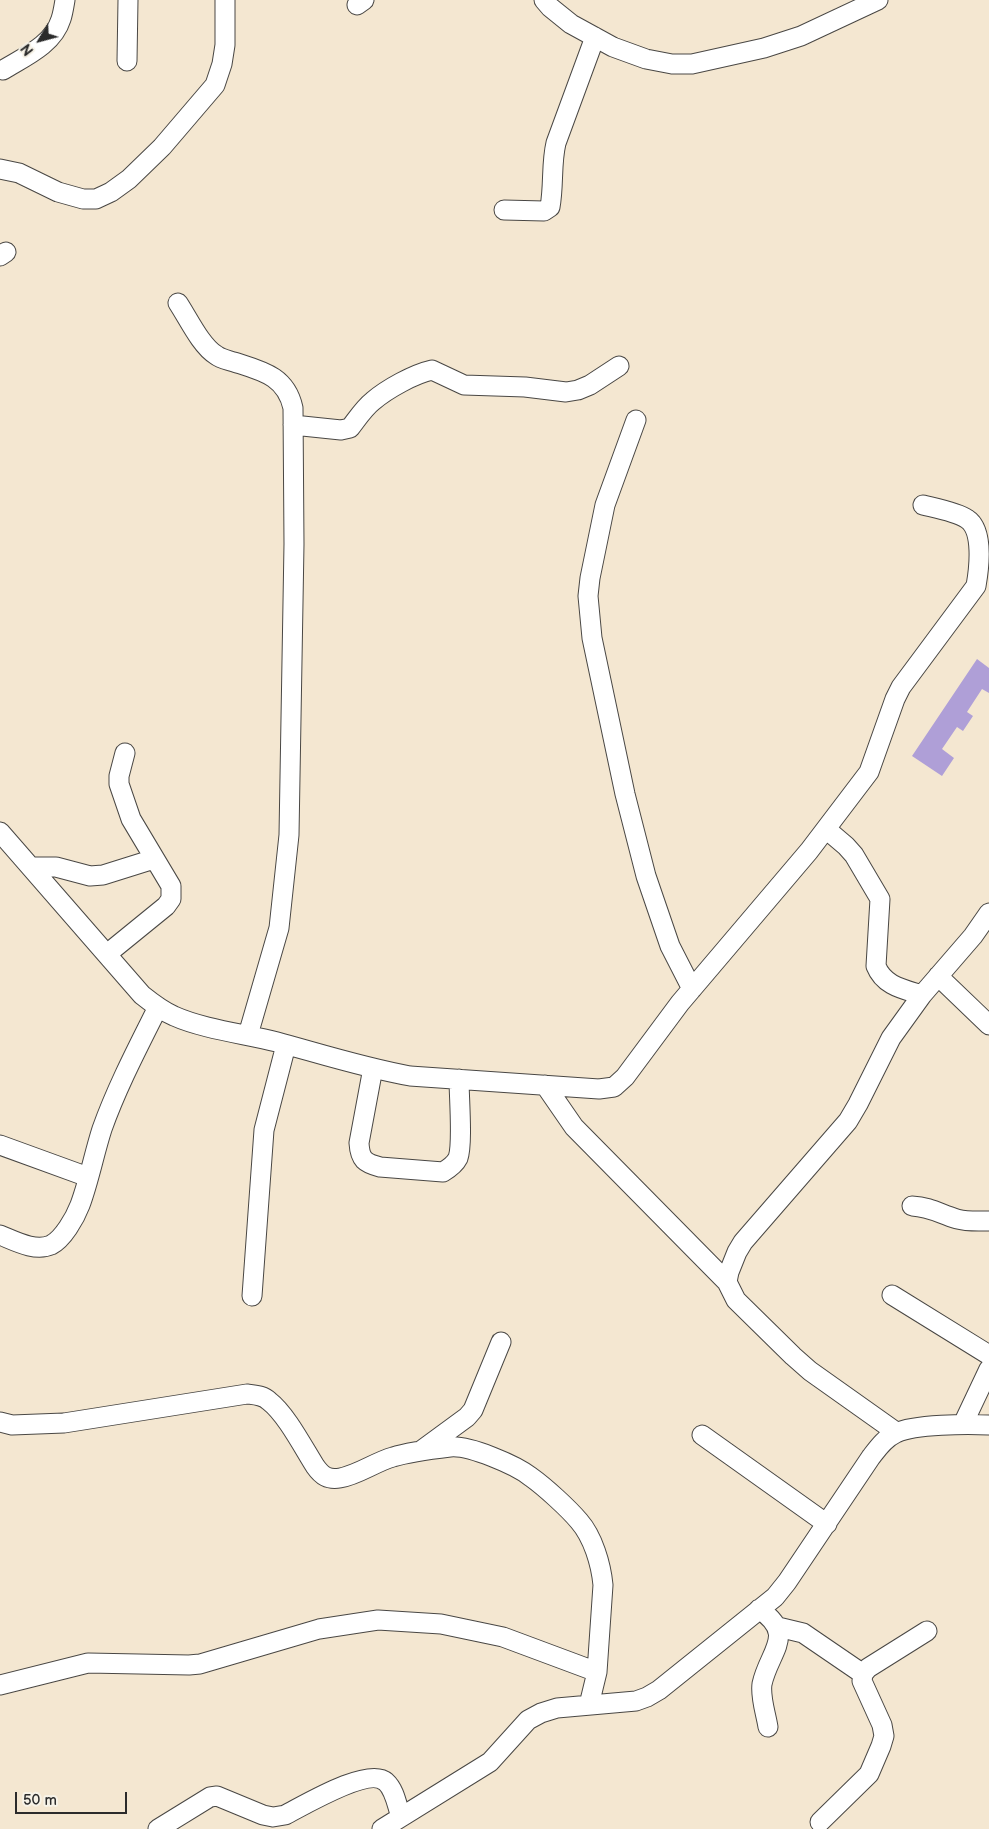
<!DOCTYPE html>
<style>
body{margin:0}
#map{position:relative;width:989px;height:1829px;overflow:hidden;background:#f4e7d1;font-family:"Balsamiq Sans",sans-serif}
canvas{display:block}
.north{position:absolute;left:15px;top:15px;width:50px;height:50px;-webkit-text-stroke:4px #f7f3e8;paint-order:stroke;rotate:233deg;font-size:14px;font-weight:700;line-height:20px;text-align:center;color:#2b2b2b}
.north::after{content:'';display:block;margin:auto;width:18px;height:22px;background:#2b2b2b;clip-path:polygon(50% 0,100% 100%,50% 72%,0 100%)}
.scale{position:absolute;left:15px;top:1792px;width:112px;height:22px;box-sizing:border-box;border:2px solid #2b2b2b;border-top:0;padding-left:6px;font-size:15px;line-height:18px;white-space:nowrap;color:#2b2b2b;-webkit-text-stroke:4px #f7f3e8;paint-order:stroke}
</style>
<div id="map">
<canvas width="989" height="1829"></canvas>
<div class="north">N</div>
<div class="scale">50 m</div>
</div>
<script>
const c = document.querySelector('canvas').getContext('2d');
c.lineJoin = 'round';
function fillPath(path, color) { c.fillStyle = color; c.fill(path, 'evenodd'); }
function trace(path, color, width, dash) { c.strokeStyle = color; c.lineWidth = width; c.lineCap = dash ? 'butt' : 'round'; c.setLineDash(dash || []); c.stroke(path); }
fillPath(new Path2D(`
 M977 659 989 668V693L982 689 967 712 973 716 963 731 957 727 942 749 954 758 942 776 912 756Z`), '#af9fd7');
const minor = new Path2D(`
 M544 0 550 7 571 24 613 47 646 59 672 64H692L764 48 801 36 878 0
 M357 5 364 0
 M127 61 128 0
 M3 70C24 57 53 45 61 19 63 13 64 6 65 0
 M0 169 19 173 58 192 83 199H96L111 192 129 179 162 147 215 85 222 64 225 45V0
 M504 210 544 211 550 207C554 185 551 164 556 143L595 37
 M0 256 6 252
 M178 303C188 318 201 346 216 355 221 359 228 360 234 362 262 371 286 376 293 408L294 544 289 835 279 928 248 1035
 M636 420 605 505 590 578 588 596 592 638 625 794 646 876 670 946 692 989
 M293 425 341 430 350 428C357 419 364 408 373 401 387 389 414 374 432 370L464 385 525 387 566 392 578 390 590 385 619 366
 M826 829 846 846 854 855 880 899 876 966C884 986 903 989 922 995
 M0 832 142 995C152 1003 162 1011 174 1016 203 1029 245 1034 277 1042 321 1054 365 1068 410 1076L599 1089 614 1087 625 1077 680 1003 809 851 869 772 895 699 901 687 976 586C979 569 984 530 967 519 957 512 935 508 923 505
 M31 867H56L90 876 103 875 154 859
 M107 954 166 906 171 899V886L131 819 119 784V776L125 753
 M938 976 989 1025
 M373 1068 359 1143C360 1160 365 1163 380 1167L443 1172C448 1169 455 1164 458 1158 463 1144 459 1097 459 1079
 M545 1085 574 1127 727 1282
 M0 1145 88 1177
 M912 1206C931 1207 940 1214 957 1219 968 1222 978 1221 989 1221
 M0 1235C15 1241 35 1252 51 1245 63 1239 75 1218 80 1205 89 1181 94 1154 102 1129 117 1087 138 1047 158 1007
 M892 1295 989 1355
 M252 1296 264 1130 286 1045
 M0 1422 12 1425 64 1423 247 1394C255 1395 263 1395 269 1401 286 1414 303 1447 315 1466 322 1476 328 1480 340 1478 358 1475 375 1462 393 1457 409 1452 433 1449 450 1447 469 1445 516 1465 531 1477 545 1487 568 1508 579 1521 593 1537 601 1564 603 1585L597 1672 589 1705
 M963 1424 989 1369
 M896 1432 810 1371 793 1356 736 1300 727 1282 729 1272 737 1252 743 1242 848 1121 858 1104 891 1038 922 995 973 936 989 913
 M702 1435 827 1524
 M422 1450 467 1417 473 1410 501 1342
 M759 1609C797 1635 769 1651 762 1684 760 1697 766 1714 768 1727
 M778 1627 803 1633 863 1674
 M0 1685 88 1663 189 1665 200 1664 319 1629 378 1620 441 1624 503 1637 597 1672
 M820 1822 869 1774 881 1746 884 1736 882 1725 862 1681 863 1674 868 1668 927 1631
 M158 1829 210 1797 217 1796 263 1815 273 1817 285 1815C303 1806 369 1766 386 1782 395 1790 397 1806 401 1817
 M382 1829 490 1762 528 1720 541 1713 557 1708 636 1701 647 1697 659 1690 775 1597 787 1582 871 1457C878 1448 885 1438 896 1433 914 1424 968 1424 989 1425`);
trace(minor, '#494744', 21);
trace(minor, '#fff', 19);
</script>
